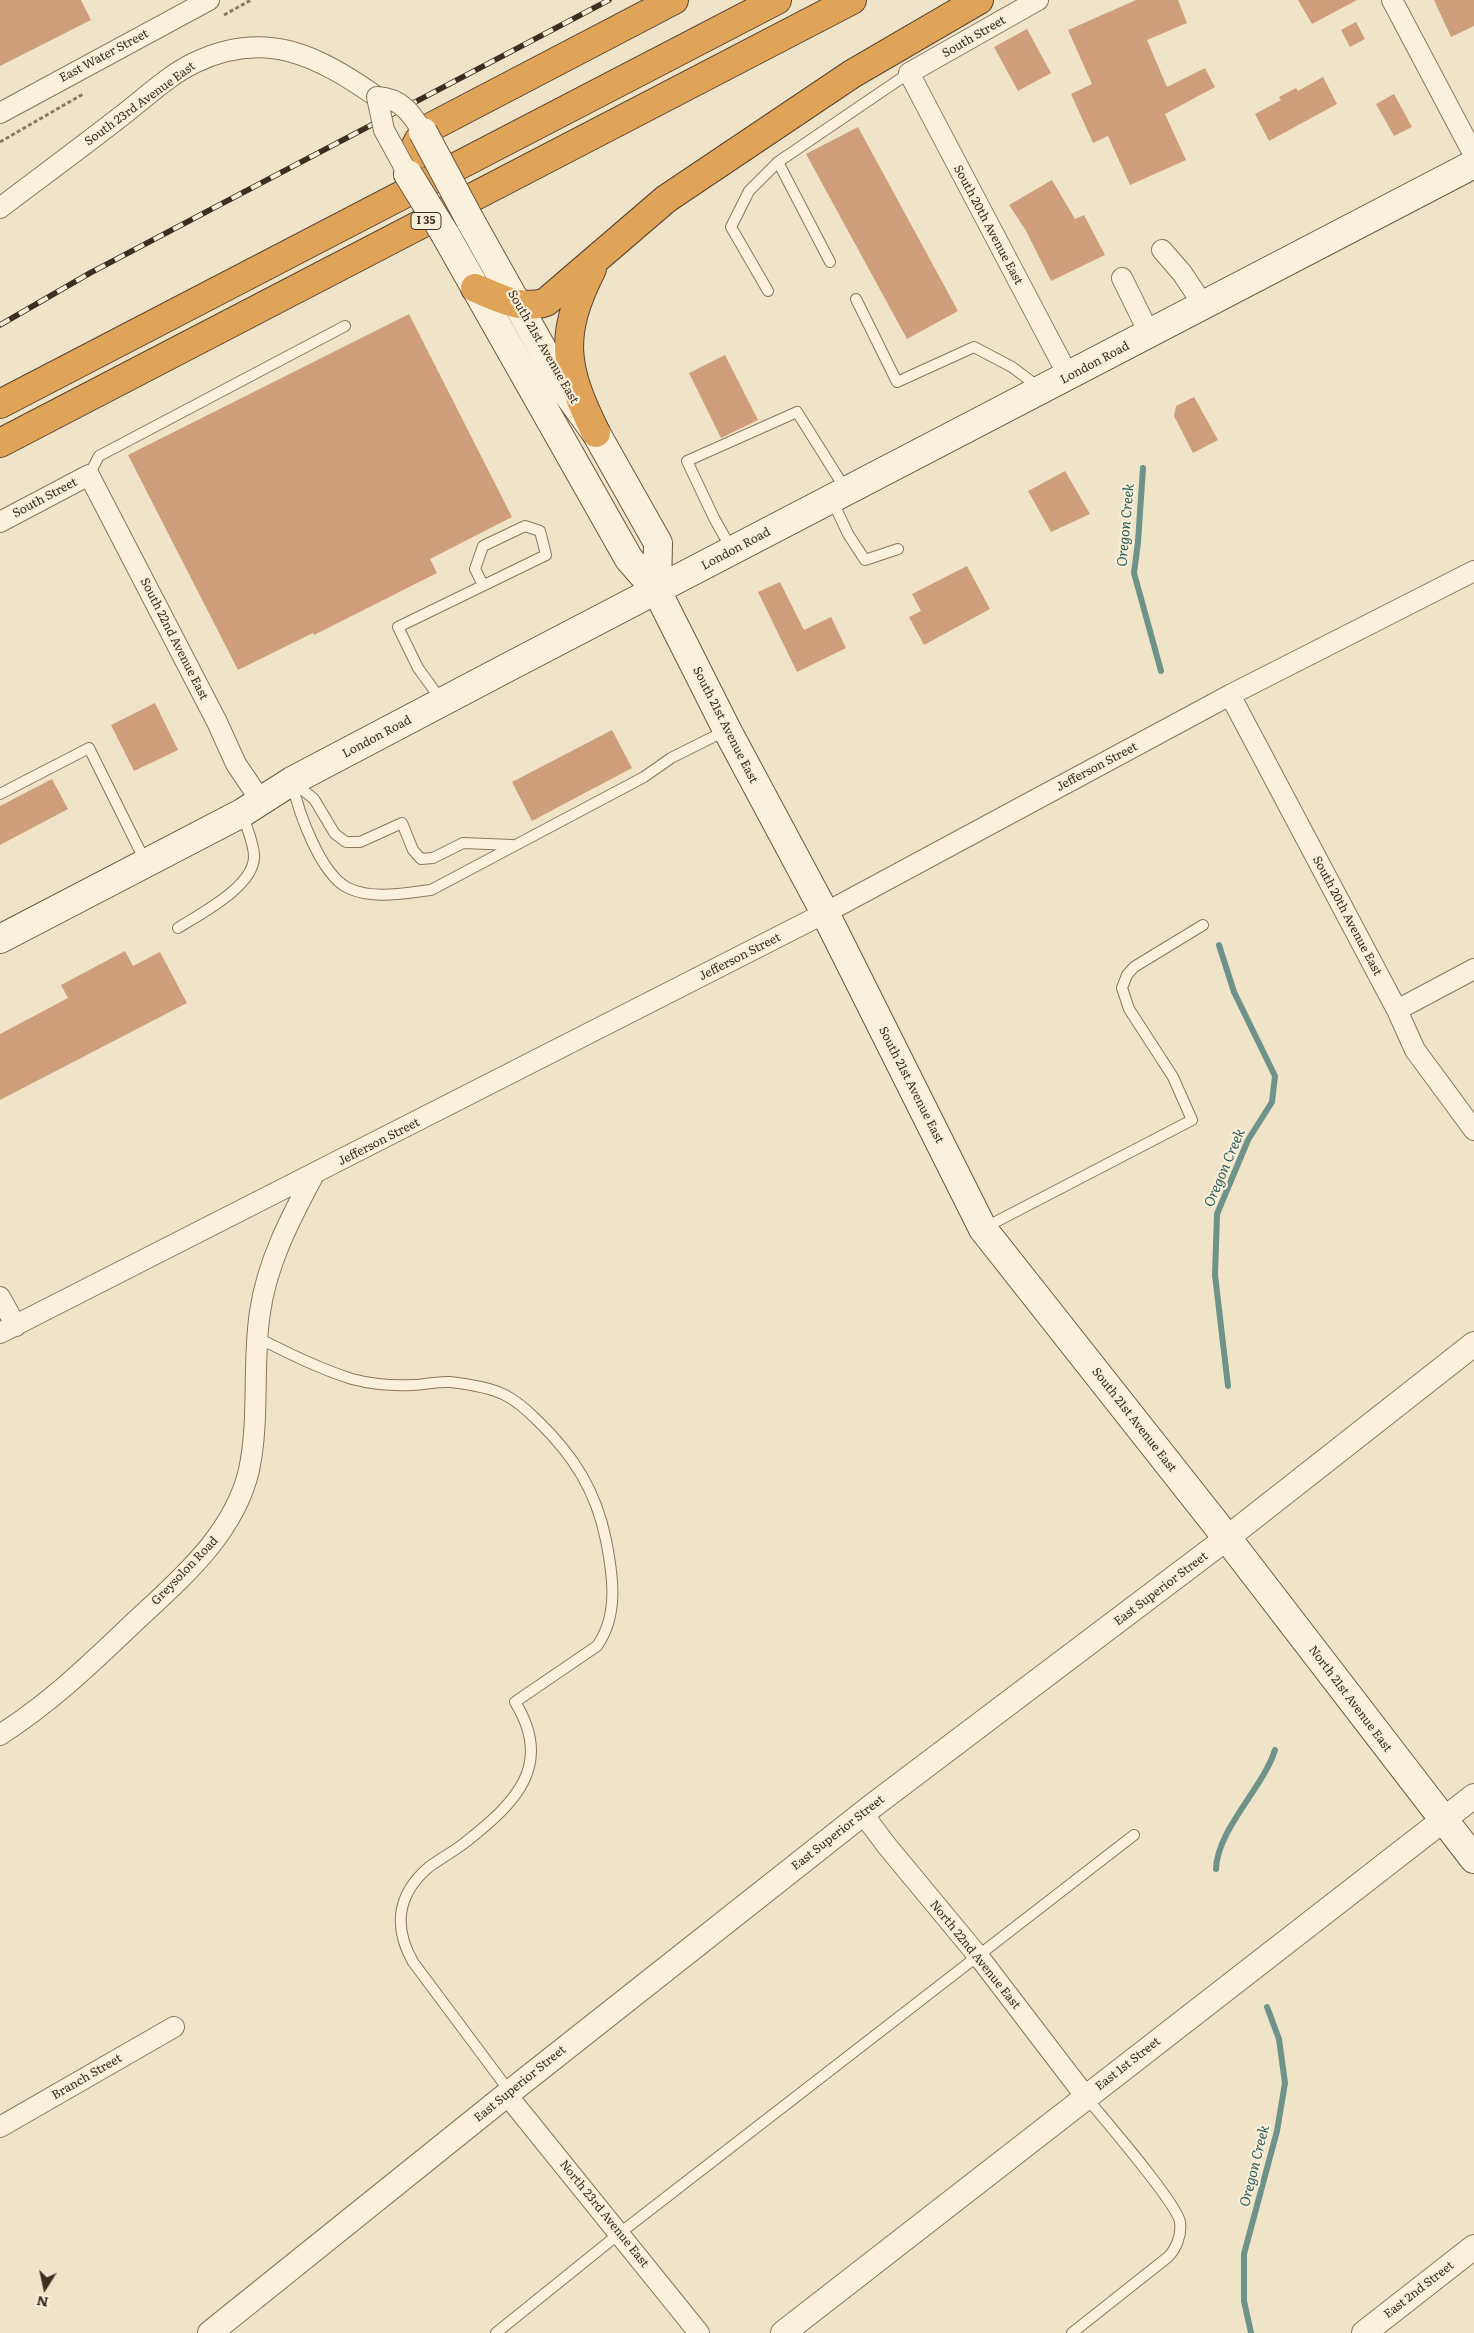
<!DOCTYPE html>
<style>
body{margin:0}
#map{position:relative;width:1474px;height:2333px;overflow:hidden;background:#f0e4c8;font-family:Literata,serif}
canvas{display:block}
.north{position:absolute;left:20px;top:2263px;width:50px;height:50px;-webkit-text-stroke:4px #f7eed8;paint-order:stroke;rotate:190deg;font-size:14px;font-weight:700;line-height:20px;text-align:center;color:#3d2e20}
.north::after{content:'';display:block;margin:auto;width:18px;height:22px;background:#3d2e20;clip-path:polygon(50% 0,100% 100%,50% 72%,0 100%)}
</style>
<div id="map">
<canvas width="1474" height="2333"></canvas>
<div class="north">N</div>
</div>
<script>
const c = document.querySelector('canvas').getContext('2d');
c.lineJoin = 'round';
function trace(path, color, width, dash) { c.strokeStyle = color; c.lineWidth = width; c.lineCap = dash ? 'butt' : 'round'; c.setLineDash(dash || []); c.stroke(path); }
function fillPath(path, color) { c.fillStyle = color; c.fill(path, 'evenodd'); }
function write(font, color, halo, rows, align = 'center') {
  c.font = font + ' Literata,serif'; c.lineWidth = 4.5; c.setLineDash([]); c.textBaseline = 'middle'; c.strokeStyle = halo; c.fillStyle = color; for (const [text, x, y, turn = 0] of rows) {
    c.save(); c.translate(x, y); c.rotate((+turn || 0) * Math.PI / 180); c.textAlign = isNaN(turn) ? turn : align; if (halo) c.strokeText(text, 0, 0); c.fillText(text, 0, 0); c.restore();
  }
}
trace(new Path2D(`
 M1143 468 1138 542 1134 573 1161 671
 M1219 945 1234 992 1275 1076 1272 1102 1248 1140 1217 1214 1215 1275 1228 1386
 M1216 1869C1217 1830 1263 1788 1275 1750
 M1251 2333 1244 2301V2254L1277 2131 1285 2083 1279 2039 1267 2007`), '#6f938a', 6);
fillPath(new Path2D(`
 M0 0H81L91 20 0 66Z
 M1136 0H1178L1187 23 1147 40 1167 87 1205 68 1215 87 1165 114 1186 160 1130 185 1108 136 1093 143 1071 94 1092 84 1068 30Z
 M1298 0H1357L1312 24Z
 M1434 0H1474V26L1451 37Z
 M1356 22 1365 39 1350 47 1341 30Z
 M1027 29 1051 73 1018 91 994 47Z
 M1323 77 1337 104 1269 141 1255 114 1281 100 1279 97 1296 88 1298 91Z
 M1394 94 1412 127 1394 136 1376 104Z
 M858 127 958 311 907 339 806 154Z
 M1052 180 1075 219 1084 215 1105 255 1051 281 1025 229 1009 205Z
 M409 314 512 517 430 559 437 573 314 635 313 633 238 670 128 455Z
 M725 355 758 420 721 438 689 373Z
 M1194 397 1218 440 1193 453 1174 416 1176 406Z
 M1065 471 1090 514 1051 532 1028 491Z
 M967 566 990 609 924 645 909 617 921 611 912 594Z
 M780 582 804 630 831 617 846 648 797 672 758 592Z
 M155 703 178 750 134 771 111 725Z
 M612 730 632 768 532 821 512 782Z
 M52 779 68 809 0 845V806Z
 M125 951 133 966 160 952 187 1003 0 1100V1034L68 998 61 985Z`), '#cf9f7d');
const service = new Path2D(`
 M830 262 778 162 909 73
 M768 291 731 227 749 191 778 162
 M856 299 897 382 974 347 1012 367 1040 388
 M89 475 99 456 345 326
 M832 500 848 534 865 560 898 549
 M732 550 714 518 687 461 797 412 846 490
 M442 701 418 668 398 627 546 555 540 531 525 526 483 546 475 569 483 585
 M292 782C298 811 320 874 348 888 373 900 405 893 431 890L644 777 671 758 727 730
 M293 782 314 799 335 834 346 842H360L402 823 413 850 421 859 433 858 463 843 512 845
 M0 794 89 748 146 863
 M178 928C200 914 255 886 254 856 254 843 246 827 243 815
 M984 1228 1192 1120 1173 1077 1129 1009 1122 988 1127 975 1134 967 1203 925
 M258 1338C288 1353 320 1369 352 1379 371 1384 393 1386 412 1385 425 1385 437 1381 450 1382 468 1384 489 1387 505 1395 517 1401 528 1411 538 1421 574 1456 596 1491 606 1540 613 1576 619 1615 597 1646L515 1702C554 1765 516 1802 467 1841 455 1851 441 1858 429 1867 397 1894 393 1927 413 1962L510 2092
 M496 2333 620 2233 1134 1835
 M1072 2333 1168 2257C1176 2249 1182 2235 1180 2222 1177 2203 1103 2118 1086 2097`);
const minor = new Path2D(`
 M1038 0 909 73 1069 377
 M1392 0 1474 155
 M0 113 209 0
 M0 208C41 177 83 146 124 114 146 97 169 75 194 63 266 28 318 56 377 97
 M1162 250 1182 273 1204 306
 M1122 278 1150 335
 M0 522 89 475 217 722 236 764 261 801
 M1230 695 1397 1010 1415 1050 1474 1130
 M1397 1010 1474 969
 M0 1297 16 1326
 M0 1333 825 913 1230 695 1474 571
 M0 1735C48 1704 83 1671 124 1632 173 1585 233 1539 249 1470 260 1418 252 1364 260 1312 267 1263 290 1219 313 1176
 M863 1814 887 1846 979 1957 1086 2097
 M507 2095 699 2333
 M0 2127 174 2027`);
const tertiary = new Path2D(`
 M210 2333 510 2092 871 1807 1227 1538 1474 1344
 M783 2333 1474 1796
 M1364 2333 1474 2247`);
const secondary = new Path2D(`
 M470 220 567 393 596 433 658 543 657 591
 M445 234 629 559 657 591 727 730 825 913 983 1229 1227 1538 1474 1859
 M0 939 242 813 292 781 516 663 1474 164`);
const motorway = new Path2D(`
 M408 174C412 153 415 138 433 126L674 0
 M592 269C558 336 564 368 596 433
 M475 288C498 297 522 311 546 302L666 199 852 74 979 0
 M0 404 777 0
 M0 443 852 0`);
trace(service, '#8d765c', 12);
trace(minor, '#8d765c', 22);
trace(tertiary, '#8d765c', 26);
trace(secondary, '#6f573f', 30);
trace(motorway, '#5b4430', 30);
trace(new Path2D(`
 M224 15 251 0
 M0 142 83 94`), '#8d765c', 3, [4, 2.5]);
trace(service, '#faf1dc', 10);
trace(minor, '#faf1dc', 20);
trace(tertiary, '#faf1dc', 24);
trace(secondary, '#faf1dc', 28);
trace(motorway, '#e0a458', 28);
const rail = new Path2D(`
 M0 325 90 273 609 0`);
trace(rail, '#3d2e20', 5.5);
trace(rail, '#f7eed8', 4, [11]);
const minorBridge = new Path2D(`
 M408 174 384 130 377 97C401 98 411 113 423 132`);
const secondaryBridge = new Path2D(`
 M423 132 470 220
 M408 174 445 234`);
trace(minorBridge, '#8d765c', 22, []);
trace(secondaryBridge, '#6f573f', 30, []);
trace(minorBridge, '#faf1dc', 20);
trace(secondaryBridge, '#faf1dc', 28);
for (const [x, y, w] of [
 [426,221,30]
]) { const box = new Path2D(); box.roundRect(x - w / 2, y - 8.5, w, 17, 4); c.fillStyle = '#f7eed8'; c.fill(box); trace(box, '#3d2e20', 1); }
write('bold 11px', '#3d2e20', null, [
 ["I 35",426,221]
]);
write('12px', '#3d2e20', '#f7eed8', [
 ["South Street",974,37,-30],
 ["East Water Street",104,56,-28],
 ["South 23rd Avenue East",140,104,-36],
 ["South 20th Avenue East",988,225,62],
 ["South 21st Avenue East",543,347,60],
 ["London Road",1095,363,-28],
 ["South Street",45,498,-28],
 ["London Road",736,549,-28],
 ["South 22nd Avenue East",174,639,63],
 ["South 21st Avenue East",725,725,63],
 ["London Road",377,737,-28],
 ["Jefferson Street",1097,767,-28],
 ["South 20th Avenue East",1347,916,62],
 ["Jefferson Street",740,957,-27],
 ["South 21st Avenue East",911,1085,63],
 ["Jefferson Street",379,1142,-27],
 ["South 21st Avenue East",1134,1420,52],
 ["Greysolon Road",185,1571,-46],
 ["East Superior Street",1161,1589,-37],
 ["North 21st Avenue East",1350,1699,53],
 ["East Superior Street",838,1833,-38],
 ["North 22nd Avenue East",975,1955,51],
 ["East 1st Street",1128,2064,-38],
 ["Branch Street",87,2077,-30],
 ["East Superior Street",520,2084,-39],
 ["North 23rd Avenue East",604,2214,51],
 ["East 2nd Street",1419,2290,-38]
]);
write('italic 14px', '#2f5d5a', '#f7eed8', [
 ["Oregon Creek",1126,525,-85],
 ["Oregon Creek",1225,1168,-67],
 ["Oregon Creek",1255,2166,-76]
]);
</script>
